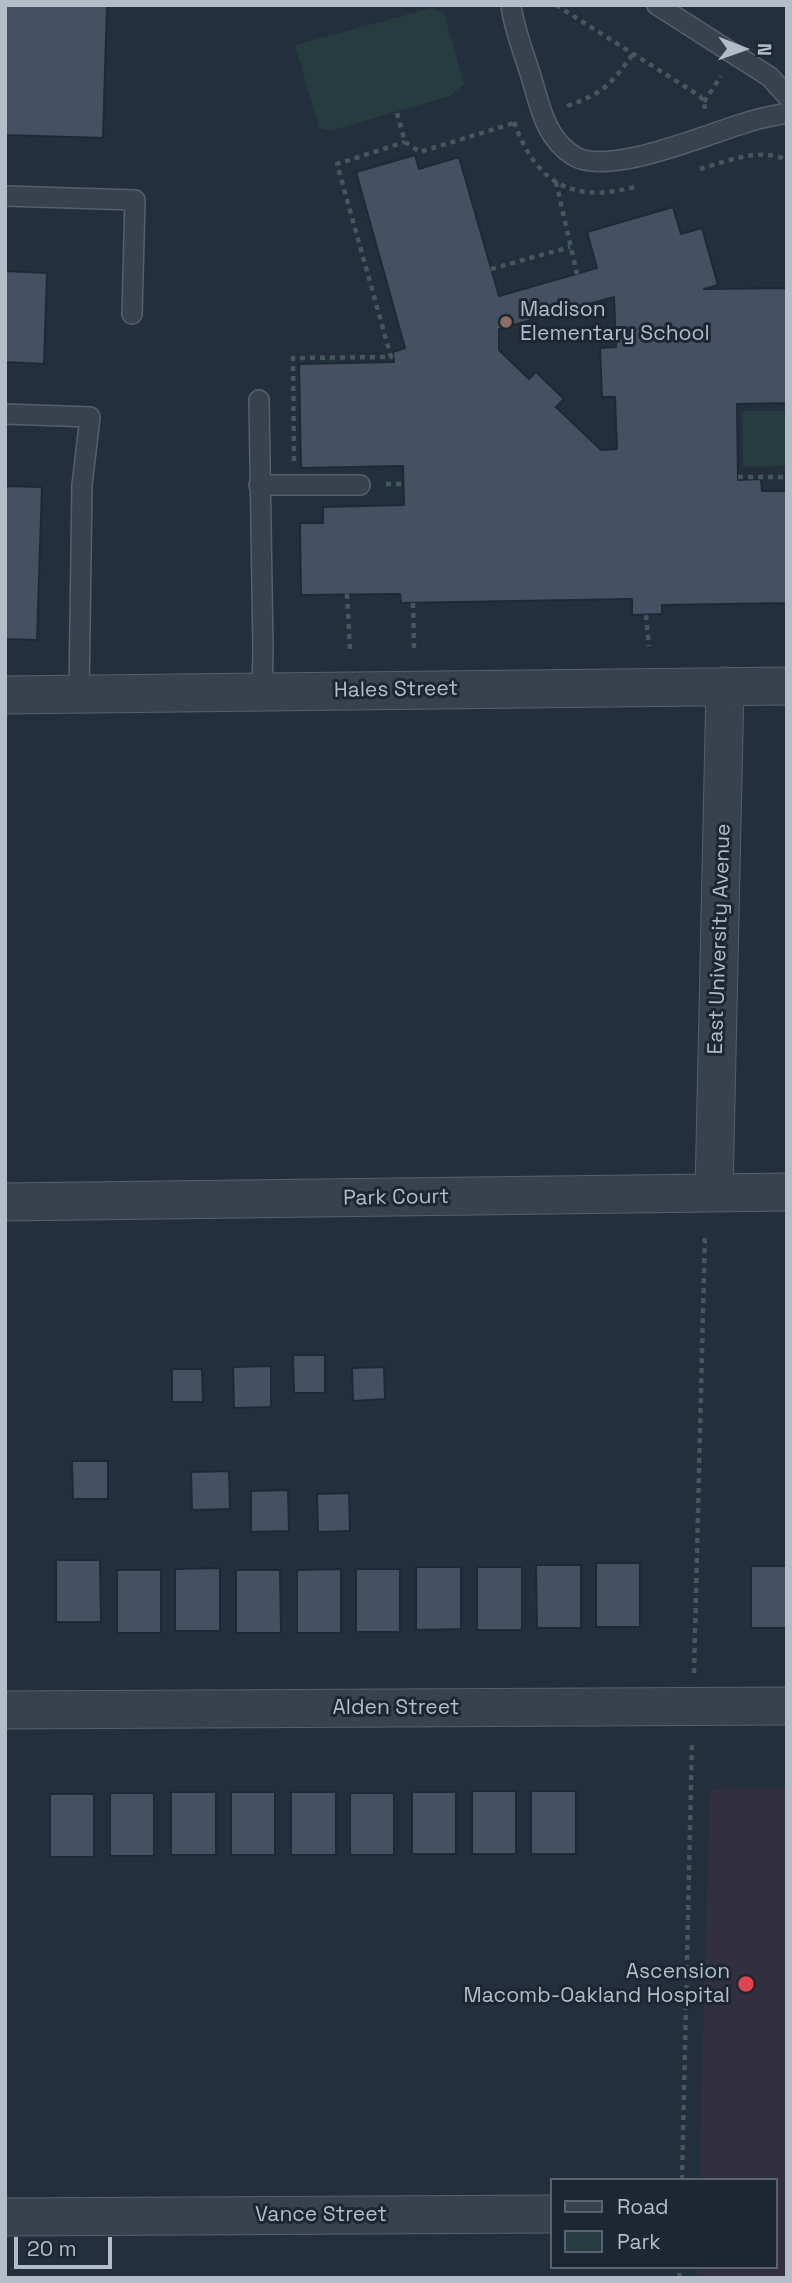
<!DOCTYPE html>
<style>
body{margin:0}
#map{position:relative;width:792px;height:2283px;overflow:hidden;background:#242f3e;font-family:"Space Grotesk",sans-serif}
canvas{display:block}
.frame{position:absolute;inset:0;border:7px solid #b4bcc9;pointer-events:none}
.legend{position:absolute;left:550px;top:2178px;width:228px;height:91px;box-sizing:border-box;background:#1d2633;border:2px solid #59626f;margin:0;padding:9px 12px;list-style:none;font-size:21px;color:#b4bcc9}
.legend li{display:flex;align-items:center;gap:14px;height:35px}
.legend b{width:35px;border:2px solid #59626f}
.north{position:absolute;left:708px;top:14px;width:70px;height:70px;-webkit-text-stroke:5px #1d2633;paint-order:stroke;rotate:91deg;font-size:19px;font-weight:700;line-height:28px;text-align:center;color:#b4bcc9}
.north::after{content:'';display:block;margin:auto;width:24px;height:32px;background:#b4bcc9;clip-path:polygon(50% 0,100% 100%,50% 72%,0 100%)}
.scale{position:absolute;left:14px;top:2237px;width:98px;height:32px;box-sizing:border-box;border:4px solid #b4bcc9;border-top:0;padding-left:9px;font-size:21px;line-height:24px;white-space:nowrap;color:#b4bcc9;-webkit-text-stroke:5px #1d2633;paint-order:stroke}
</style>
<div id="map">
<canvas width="792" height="2283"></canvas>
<div class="frame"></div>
<ul class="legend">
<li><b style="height:9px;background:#38414e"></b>Road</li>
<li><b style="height:19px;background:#263c3f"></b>Park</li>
</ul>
<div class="north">N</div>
<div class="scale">20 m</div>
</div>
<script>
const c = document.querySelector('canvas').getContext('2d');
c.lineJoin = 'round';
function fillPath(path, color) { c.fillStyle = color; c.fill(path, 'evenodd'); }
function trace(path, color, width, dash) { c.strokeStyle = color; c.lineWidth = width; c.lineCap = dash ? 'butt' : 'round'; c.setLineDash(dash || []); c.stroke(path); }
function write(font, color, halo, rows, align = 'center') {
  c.font = font + ' "Space Grotesk",sans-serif'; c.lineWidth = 6; c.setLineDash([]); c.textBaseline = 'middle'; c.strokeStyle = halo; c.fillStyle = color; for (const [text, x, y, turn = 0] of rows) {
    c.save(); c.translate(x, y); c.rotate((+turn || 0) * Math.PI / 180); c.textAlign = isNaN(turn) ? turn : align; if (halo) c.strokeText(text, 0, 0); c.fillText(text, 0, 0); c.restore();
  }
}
fillPath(new Path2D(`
 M787 1788V2278H697V2267H776V2180H699L710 1789Z`), '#32303f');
fillPath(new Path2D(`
 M432 8 444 13 464 84 450 96 330 131 319 128 295 45Z
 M742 411H787V466L743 467Z`), '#263c3f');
const building = new Path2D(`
 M5 5H107L103 138 5 135Z
 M415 155 419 169 459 157 499 296 597 268 587 232 673 207 681 234 702 228 718 285 704 289 787 288V403L737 404 738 480 761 479 762 491H787V603L662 605V614L632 615V599L401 603 400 594 301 595 300 523H323V507L404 505 403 466 301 468 299 364 394 362 393 352 405 348 356 172ZM614 297 616 347 600 348 602 397H615L617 449 601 450 556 407 564 399 536 372 529 379 499 350V329Z
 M5 271 47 273 44 364 5 362Z
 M5 486 42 487 37 640 5 639Z
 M293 1355H325V1393H294Z
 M271 1366V1407L234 1408 233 1367Z
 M384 1367 385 1399 353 1401 352 1368Z
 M172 1369H202L203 1402H172Z
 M72 1461H108V1499H73Z
 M229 1471 230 1509 192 1510 191 1472Z
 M288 1490 289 1531 251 1532V1491Z
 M349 1493 350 1531 318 1532 317 1494Z
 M56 1560H100L101 1622H56Z
 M596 1563H640V1627H596Z
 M536 1565H581V1628H537Z
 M751 1566H787V1628H751Z
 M416 1567H461V1629L416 1630Z
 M477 1567H522V1630H477Z
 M220 1568V1631H175V1569Z
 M341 1569V1633H297V1570Z
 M356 1569H400V1632H356Z
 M117 1570H161V1633H117Z
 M236 1570H280L281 1633H236Z
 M472 1791H516V1854H472Z
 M531 1791H576V1854H531Z
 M171 1792H216V1855H171Z
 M231 1792H275V1855H231Z
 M291 1792H336V1855H291Z
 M412 1792H456V1854H412Z
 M110 1793H154V1856H110Z
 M350 1793H394V1855H350Z
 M50 1794H94V1857H50Z`);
fillPath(building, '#455162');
trace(building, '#1f2835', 2);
const lane = new Path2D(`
 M511 5C514 31 526 58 533 83 541 111 547 139 574 156 608 177 707 134 745 123 758 118 773 116 787 113
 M657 5 770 77 787 96
 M5 196 135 200 132 314
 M259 400 263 650 262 691
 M5 414 90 417 82 485 79 694
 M259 485H360`);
const street = new Path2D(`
 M5 695 787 686
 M714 1193 725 686
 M5 1202 787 1192
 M5 1710 787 1706
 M5 2217 552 2214`);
trace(lane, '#565f6c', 22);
trace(street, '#565f6c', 39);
trace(new Path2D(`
 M556 5 700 96 704 102 705 109
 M704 102 721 76
 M567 106C604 93 610 85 633 54
 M397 113 405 142 420 152 514 123
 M514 122C536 182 571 204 634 187
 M700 169C728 161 759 147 787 160
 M556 182 577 274
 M491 269 570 247
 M294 461 293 358 391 357 337 164 405 142
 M738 477H787
 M386 484H403
 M347 594 350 649
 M413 603 414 649
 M646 615 649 646
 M694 1673 705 1233
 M682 2180 692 1741
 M679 2278 680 2267`), '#44595c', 4.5, [5, 5]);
trace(lane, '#38414e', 19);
trace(street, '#38414e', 37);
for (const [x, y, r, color] of [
 [506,322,7,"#8d6e63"],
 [746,1984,9,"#e0444e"]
]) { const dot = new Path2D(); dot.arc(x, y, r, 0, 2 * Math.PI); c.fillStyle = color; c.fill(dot); trace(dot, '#1d2633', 2.5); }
write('21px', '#b4bcc9', '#1d2633', [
 ["Madison",520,310],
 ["Elementary School",520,334],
 ["Ascension",730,1972,"right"],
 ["Macomb-Oakland Hospital",730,1996,"right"]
], 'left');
write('21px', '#b4bcc9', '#1d2633', [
 ["Hales Street",396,690,-1],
 ["East University Avenue",720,939,-88],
 ["Park Court",396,1198,-1],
 ["Alden Street",396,1708],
 ["Vance Street",321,2215]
]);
</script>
